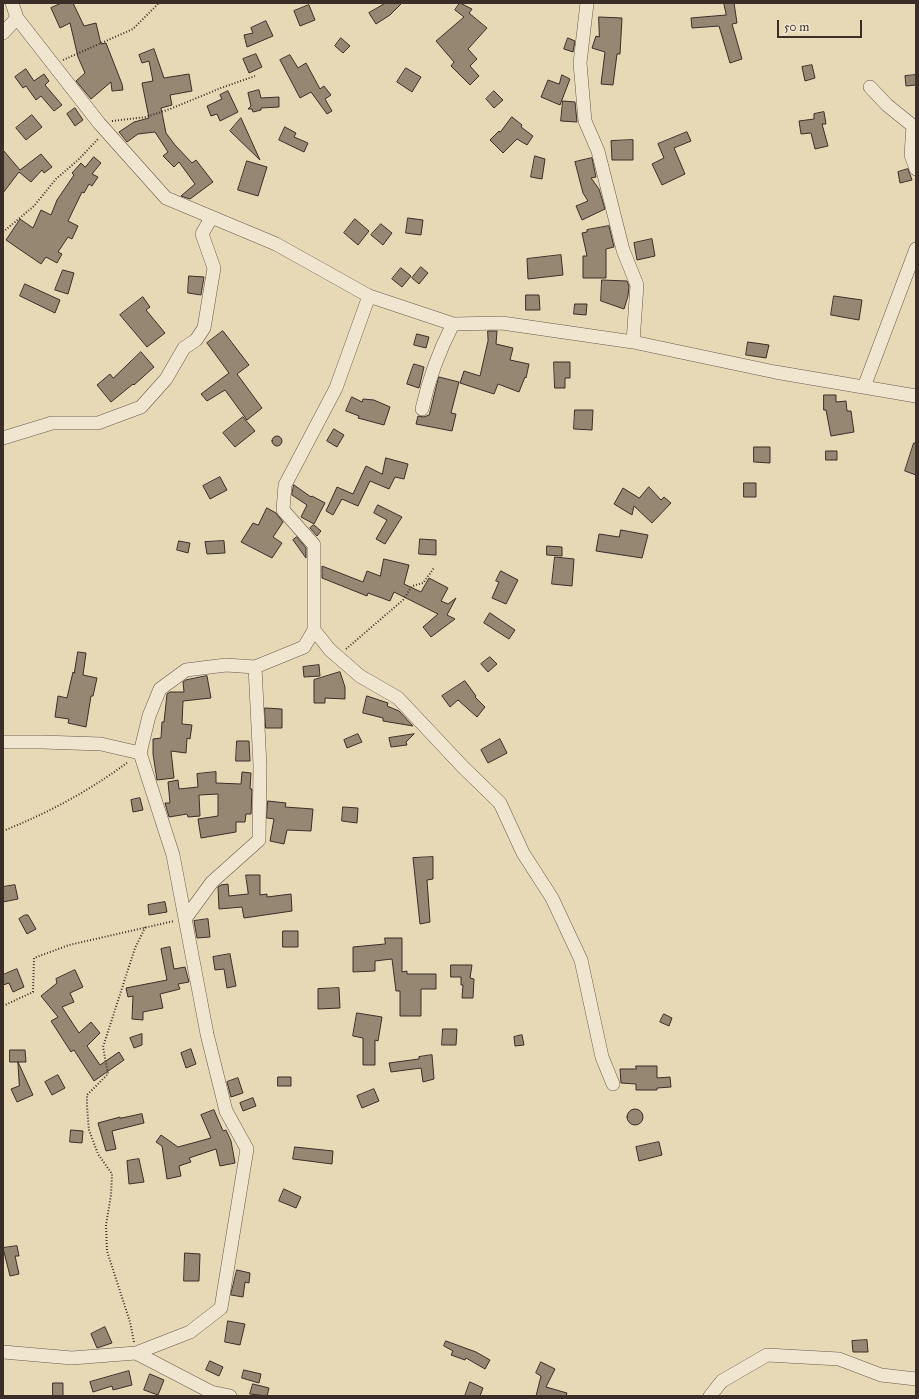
<!DOCTYPE html>
<style>
body{margin:0}
#map{position:relative;width:919px;height:1399px;overflow:hidden;background:#e8d9b6;font-family:"IM FELL Great Primer",serif}
canvas{display:block}
.frame{position:absolute;inset:0;border:4px solid #3b2e29;pointer-events:none}
.scale{position:absolute;left:777px;top:20px;width:85px;height:18px;box-sizing:border-box;border:2px solid #3b2e29;border-top:0;padding-left:5px;font-size:12px;line-height:14px;white-space:nowrap;color:#3b2e29;-webkit-text-stroke:3px #f0e6d0;paint-order:stroke}
</style>
<div id="map">
<canvas width="919" height="1399"></canvas>
<div class="frame"></div>
<div class="scale">50 m</div>
</div>
<script>
const c = document.querySelector('canvas').getContext('2d');
c.lineJoin = 'round';
function fillPath(path, color) { c.fillStyle = color; c.fill(path, 'evenodd'); }
function trace(path, color, width, dash) { c.strokeStyle = color; c.lineWidth = width; c.lineCap = dash ? 'butt' : 'round'; c.setLineDash(dash || []); c.stroke(path); }
const building = new Path2D(`
 M62 3H73L84 26 96 23 101 44 106 43 122 84 123 90 112 91 111 82 91 99 76 81 85 73 78 57 70 23 60 28 51 8Z
 M386 3H402L390 15 376 24 369 13Z
 M460 3 472 9 469 13 487 28 468 49 477 59 470 66 479 76 470 85 451 66 454 62 436 41 464 17 455 10Z
 M724 3H734L737 23 732 24 742 59 730 63 719 26 692 28 691 18 726 15Z
 M309 5 315 20 300 26 294 11Z
 M599 17 622 18 620 54H617L613 85 601 84 605 52 592 48 596 36 599 37Z
 M266 21 273 36 247 47 244 35 253 33 251 28Z
 M341 38 350 46 343 53 335 46Z
 M568 38 575 41 573 52 564 49Z
 M154 49 164 78 189 74 192 91 170 95 172 105 161 108 166 133 175 145 192 163 196 160 213 182 190 199 181 196 195 184 179 162 174 167 163 156 168 152 155 132 138 134 127 142 119 132 134 122 149 118 142 83 153 81 149 61 142 63 139 55Z
 M256 54 262 67 249 73 243 59Z
 M290 55 298 68 306 63 320 89 324 86 331 95 325 99 332 111 327 114 311 92 300 98 280 60Z
 M812 65 815 78 805 81 802 67Z
 M406 68 421 77 412 92 397 82Z
 M26 69 34 81 44 74 49 81 45 85 62 105 54 111 41 96 36 100 26 86 23 88 15 77Z
 M562 75 570 79 560 105 541 97 548 80 559 84Z
 M916 75V85L906 86 905 76Z
 M259 90 261 98 279 97V107L261 108V110L253 112 252 109H248L251 106 248 93Z
 M228 91 238 112 220 121 217 114 211 116 207 106 222 99 220 95Z
 M494 91 503 100 494 108 486 99Z
 M563 101 575 102 577 122 561 121Z
 M75 108 83 120 75 126 67 114Z
 M824 112 826 124H822L828 146 815 149 811 133 801 134 799 121 814 119V114Z
 M32 115 42 127 26 140 16 128Z
 M512 117 522 125 521 127 533 136 527 145 517 139 503 153 490 140 499 131 500 132Z
 M241 118 260 160 230 131Z
 M285 127 296 133 294 137 308 143 304 152 279 140Z
 M687 132 691 141 674 148 685 174 662 185 652 164 664 158 658 144Z
 M633 140V160H612L611 141Z
 M3 150 20 170 41 154 52 167 44 173 42 170 31 182 19 172 3 193Z
 M535 156 545 159 542 179 531 177Z
 M94 157 101 163 92 174 98 177 92 186 89 184 84 193 82 192 68 221 78 226 72 239 68 237 58 252 62 254 57 263 46 257 41 264 6 240 20 219 33 228 41 210 51 215 57 200 74 175 72 173 81 163 85 167Z
 M592 158 596 177 591 178 599 189 605 209 582 220 576 206 588 201 583 193 575 162Z
 M247 161 267 167 258 196 238 190Z
 M908 169 912 180 900 183 898 172Z
 M408 218 423 220 421 235 406 233Z
 M355 219 369 231 358 245 344 233Z
 M381 224 392 233 383 245 371 235Z
 M609 226 614 247 606 249V278H583V256H587L582 233 587 232V230Z
 M652 239 655 256 637 260 634 243Z
 M561 255 563 275 528 279 527 259Z
 M421 267 428 273 419 284 412 278Z
 M401 268 411 276 402 287 392 279Z
 M63 270 74 273 68 294 55 290Z
 M189 276 204 277 201 295 188 293Z
 M602 280 627 281 629 286 628 296 624 309 601 301Z
 M25 284 60 300 55 313 20 296Z
 M526 295H539L540 310H526Z
 M834 296 862 300 859 320 831 315Z
 M143 297 150 307 146 310 165 333 147 347 120 315Z
 M575 304H587L586 315 574 314Z
 M223 331 249 365 237 374 262 408 247 420 225 390 207 401 201 394 229 373 207 343Z
 M488 331H497L496 344 513 348 510 360 529 364 526 378 525 377 519 392 498 384 494 394 460 383 464 371 480 376 488 341Z
 M417 334 429 337 426 348 414 345Z
 M748 342 769 345 766 358 746 355Z
 M141 352 154 367 134 385 133 384 111 402 97 385 110 374 113 378Z
 M554 362H570V378H565V388H555Z
 M414 364 424 367 419 388 407 384Z
 M439 377 459 382 451 413 456 414 452 431 416 424 418 416 424 417 429 415Z
 M824 395H836V402L846 401 847 411H851L854 432 831 436 826 410H824Z
 M352 397 362 402 363 399 374 400 390 407 384 425 358 418 359 416 346 411Z
 M575 410H593L592 430 574 429Z
 M243 417 255 431 235 447 223 433Z
 M334 429 344 435 337 447 327 441Z
 M272 441a5 5 0 1 1 10 0a5 5 0 1 1-10 0Z
 M914 443H916V475L905 471Z
 M754 447H770V463L754 462Z
 M826 451H837V460H826Z
 M386 458 408 464 404 479 395 477 389 489 370 481 358 506 342 499 333 515 326 511 337 487 353 494 366 466 382 474Z
 M220 477 227 490 210 499 203 486Z
 M744 483H756V497H744Z
 M294 485 311 497 312 496 325 503 314 524 301 517 307 505 292 495Z
 M649 487 661 500 664 497 671 503 652 523 634 506 632 515 614 504 623 488 639 498Z
 M378 505 402 517 385 544 376 539 387 520 374 513Z
 M267 508 276 513 283 522 273 537 282 543 272 558 241 542 253 523 258 525Z
 M314 525 321 531 317 536 310 528Z
 M621 530 648 535 642 558 596 551 599 534 619 537Z
 M297 537 306 548V558L293 540Z
 M420 539 436 540V555L419 554Z
 M179 541 190 543 188 553 177 550Z
 M224 541 225 553 207 554 205 542Z
 M547 546 562 547V556L547 555Z
 M555 557 574 559 572 586 552 584Z
 M384 559 409 565 404 584 421 592 429 578 448 588 441 601 448 604 456 598 447 615 455 619 431 637 423 627 438 614 394 592 390 601 368 593 367 596 322 578V566L363 582 367 571 380 576Z
 M501 571 518 580 506 604 492 598 499 582 496 581Z
 M490 613 515 630 509 639 484 623Z
 M78 652 86 653 83 675 97 678 93 696H91L86 727 68 723 69 719 55 717 58 696 67 698 73 672 74 673Z
 M490 657 497 664 488 672 481 664Z
 M319 665 320 676 304 677 303 667Z
 M340 672 345 687V699L325 698V703H314V680Z
 M207 676 211 698 183 701 182 724 192 725 190 739 187 738 186 753 171 751 174 778 157 780 153 754V739L161 738 162 722H164L167 694 170 692H184L183 682 186 680Z
 M465 681 476 696 475 697 485 707 477 717 458 700 450 707 442 696Z
 M367 696 388 703 387 706 399 711 413 726 383 721V718L363 713Z
 M265 708 282 709V728H266Z
 M358 734 362 742 347 748 344 740Z
 M414 734 406 742 407 745 391 747 389 738Z
 M500 739 507 753 488 763 481 750Z
 M237 741H249L250 761H236Z
 M216 772V783L241 784 242 772 251 773 250 789H252L251 814H246L245 822H236V832L201 838 198 819 218 816V794L199 795 200 816 188 817 187 814 169 817 165 803H170L168 782 178 780 179 789 198 787 197 774Z
 M140 798 143 810 133 812 131 800Z
 M268 801 286 803 285 807 313 809 311 831 287 830 284 844 270 841 274 819 267 818Z
 M343 807 358 808 357 823 342 821Z
 M433 857V879L427 880 430 922 420 924 413 858Z
 M246 875H260V895L267 894V897L291 894 292 911 244 918 242 907 219 909 218 887 221 885 228 884 229 896 248 894Z
 M15 885 18 899 3 902V887Z
 M165 902 167 912 149 915 148 905Z
 M25 915H28L36 929 27 934 19 919Z
 M208 919 210 937 197 938 194 921Z
 M283 931H298V947H283Z
 M385 938H402V972L407 971V974H436V989H421V1016H400V991H396L392 959 375 961V971L353 972V947L385 944Z
 M170 947 174 969 185 967 189 982 178 984 180 989 160 994 163 1008 143 1012V1020L132 1019 133 996 128 997 126 988 167 980 161 949Z
 M230 954 236 986 227 988 224 969 215 970 213 957Z
 M451 965H472L470 978 474 979 473 998H462L463 985H461V977H451Z
 M17 969 24 987 13 992 9 983 3 985V975Z
 M75 970 83 987 70 993 74 1002 62 1007 79 1033 91 1022 100 1033 87 1046 100 1065 119 1052 124 1060 94 1081 74 1050 71 1052 51 1021 58 1017 41 996 57 983 56 979Z
 M339 988 340 1008 318 1009V989Z
 M357 1013 382 1017 378 1041 375 1040V1065H363V1038L353 1036Z
 M664 1014 672 1018 669 1026 660 1022Z
 M443 1029H457L456 1045H442Z
 M142 1034V1045L134 1048 130 1038Z
 M522 1035 524 1045 515 1046 514 1037Z
 M191 1049 196 1064 186 1068 181 1053Z
 M10 1050H25L26 1062H10Z
 M432 1055 434 1079 423 1082 421 1068 391 1072 389 1063 419 1059V1057Z
 M18 1062 33 1095 17 1102 11 1089 19 1086Z
 M636 1066H657V1078L670 1077 671 1087 657 1088V1090H636V1084L621 1083 620 1069H636Z
 M58 1075 65 1088 52 1095 45 1082Z
 M278 1077H291V1086H278Z
 M238 1078 243 1093 231 1097 227 1082Z
 M374 1089 379 1101 362 1108 357 1096Z
 M253 1098 256 1106 243 1111 240 1103Z
 M627 1117a8 8 0 1 1 16 0a8 8 0 1 1-16 0Z
 M214 1110 223 1131 226 1130 231 1141 235 1163 220 1166 216 1149 189 1158 191 1162 179 1166 181 1176 167 1179 162 1146 156 1142 161 1135 178 1147 211 1138 201 1115Z
 M142 1114 144 1123 112 1131 116 1149 106 1151 98 1123 120 1117V1118Z
 M71 1130 83 1131 82 1143 70 1142Z
 M659 1142 662 1155 639 1161 636 1147Z
 M295 1147 333 1151 332 1164 293 1159Z
 M139 1159 144 1182 129 1184 127 1161Z
 M284 1189 301 1197 296 1208 279 1201Z
 M17 1246 19 1256H15L19 1274 10 1276 3 1248Z
 M185 1253 200 1254 199 1281H184Z
 M237 1270 250 1273 249 1283 245 1282 243 1297 231 1295Z
 M228 1321 245 1324 240 1345 225 1342Z
 M105 1327 112 1343 97 1348 91 1334Z
 M867 1340 868 1352H853L852 1341Z
 M446 1341 476 1352 490 1360 485 1369 466 1358 465 1360 451 1355 453 1351 444 1346Z
 M210 1361 223 1367 219 1376 206 1370Z
 M541 1362 555 1369 546 1387 567 1393 566 1396H536L541 1376 536 1373Z
 M244 1370 261 1374 259 1383 242 1378Z
 M129 1371 132 1385 113 1390 112 1386 93 1392 90 1382Z
 M150 1374 164 1380 158 1395 144 1390Z
 M470 1382 483 1388 480 1396H465Z
 M53 1383H63V1396H53Z
 M253 1384 269 1388 267 1396 250 1394Z`);
fillPath(building, '#958772');
trace(building, '#3b2e29', 1);
const minor = new Path2D(`
 M12 3 17 18 99 123 166 198 276 244 369 296 453 324 502 323 633 342 775 372 916 396
 M587 3 580 63 585 121 598 151 623 250 637 285 633 342
 M3 33 17 18
 M870 87 887 105 913 126 911 155 916 169
 M864 387 916 249
 M422 409C429 378 439 351 453 324
 M3 438 52 423H98L141 407 166 379 184 348 196 340 204 328 214 268 202 234 211 218
 M314 630 330 650 360 676 398 698 463 767 500 803 523 853 552 898 581 960 602 1057 613 1084
 M3 742H42L101 744 140 753
 M185 919 212 882 259 840 260 766 255 667
 M3 1352 72 1358 136 1353 190 1332 221 1308 247 1149 226 1111 207 1034 173 855 140 753 149 716 160 689 186 670 226 665 255 667 304 647 314 630V545L283 510 285 485 336 388 369 296
 M136 1353 211 1392 230 1396
 M710 1396 722 1381 767 1355 839 1359 881 1375 916 1379`);
trace(minor, '#66594c', 14);
trace(new Path2D(`
 M63 60 133 29 159 3
 M112 121 146 117 170 109 221 88 255 76
 M3 232 34 206 56 179 78 160 98 139
 M346 649 403 600 412 586 423 583 434 568
 M3 831C48 813 89 791 128 762
 M3 1006 33 992 34 958 69 945 174 921
 M134 1342 130 1322 107 1251 106 1225 111 1195 112 1174 98 1154 89 1130 87 1107V1095L108 1074 103 1047 135 948 146 926`), '#3b2e29', 2, [1, 2]);
trace(minor, '#f0e6d0', 13);
</script>
